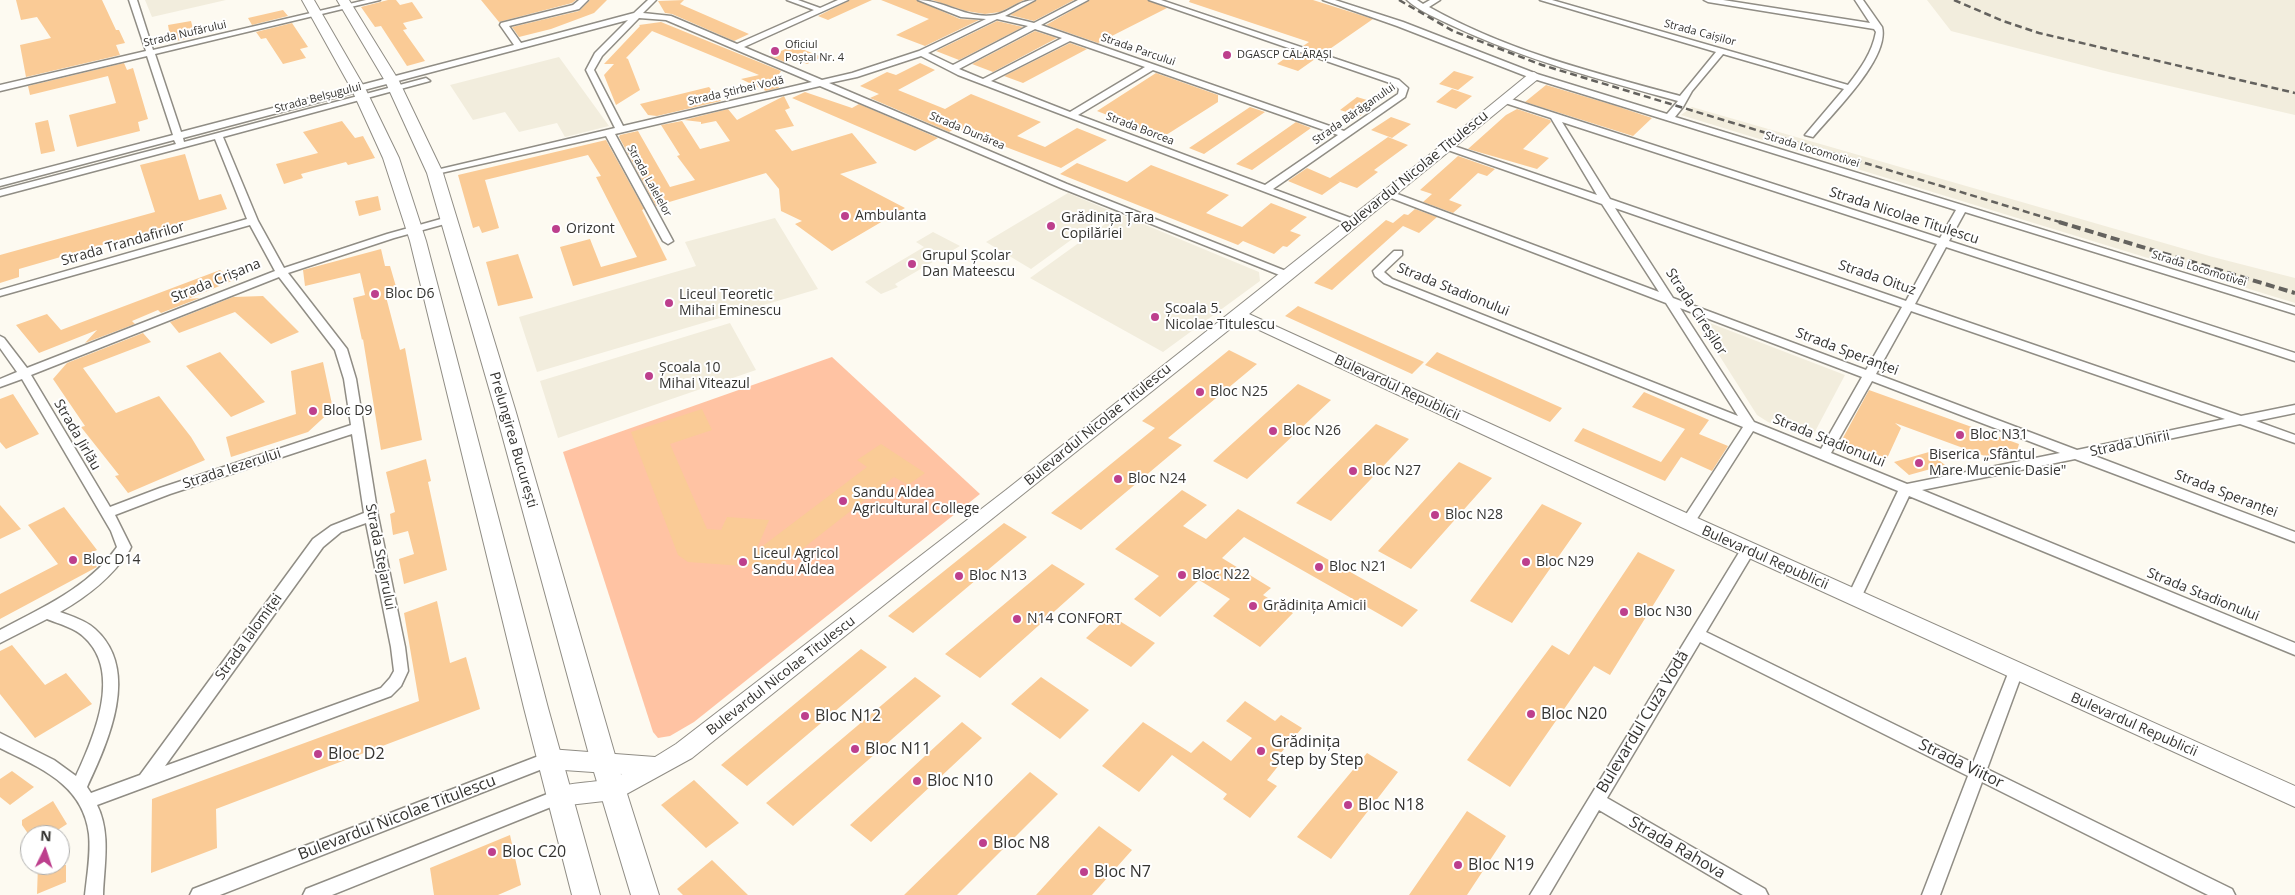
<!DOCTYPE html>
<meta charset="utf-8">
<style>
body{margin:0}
#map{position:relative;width:2295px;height:895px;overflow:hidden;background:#fdfaf1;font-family:"Open Sans",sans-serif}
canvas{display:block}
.north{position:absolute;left:20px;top:825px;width:50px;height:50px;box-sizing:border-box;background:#fff;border:1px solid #aeaead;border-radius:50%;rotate:4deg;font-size:14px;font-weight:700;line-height:20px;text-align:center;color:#353431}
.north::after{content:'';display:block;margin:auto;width:18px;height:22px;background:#bd3f8d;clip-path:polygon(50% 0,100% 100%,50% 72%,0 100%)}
</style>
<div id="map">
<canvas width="2295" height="895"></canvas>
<div class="north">N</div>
</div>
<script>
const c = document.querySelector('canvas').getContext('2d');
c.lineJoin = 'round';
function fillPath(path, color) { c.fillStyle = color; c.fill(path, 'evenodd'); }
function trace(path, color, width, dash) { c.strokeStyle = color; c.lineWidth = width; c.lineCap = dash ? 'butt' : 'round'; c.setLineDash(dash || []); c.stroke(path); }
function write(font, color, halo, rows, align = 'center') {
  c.font = font + ' "Open Sans",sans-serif'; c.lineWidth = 4; c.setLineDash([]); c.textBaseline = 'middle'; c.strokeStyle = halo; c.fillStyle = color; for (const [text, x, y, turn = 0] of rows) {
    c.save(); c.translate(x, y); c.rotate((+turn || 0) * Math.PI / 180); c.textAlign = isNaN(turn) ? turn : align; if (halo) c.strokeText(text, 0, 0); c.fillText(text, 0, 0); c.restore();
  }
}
fillPath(new Path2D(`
 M145 0H226L152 17Z
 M1927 0H2295V115L2109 72 1951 31Z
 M559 57 609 126 565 137 557 123 519 132 505 112 473 120 450 85Z
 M1692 107 2209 256 2295 278V303L1681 115Z
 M1068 193 1111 211 1031 269 986 242Z
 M1119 214 1259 272 1260 281 1163 352 1030 278Z
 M775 218 818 289 537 372 519 317 696 266 685 242Z
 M933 232 960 246 895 284 898 287 881 294 865 282 924 247 916 242Z
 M1702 320 1845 375 1811 439 1768 422 1757 415 1698 322Z
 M730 323 756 370 558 438 540 381Z`), '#f2eddd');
fillPath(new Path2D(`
 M832 357 980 494 694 722 670 736 658 738 653 732 563 452Z`), '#ffc3a3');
fillPath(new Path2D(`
 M16 0H102L116 30H119L125 43 116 45 120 55 26 77 20 45 51 38 37 17 21 20Z
 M388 0H396L400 5 412 2 423 18 403 23 407 29 403 30 425 61 407 66 381 26 375 27 361 7Z
 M481 0H576L572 3 499 22Z
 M590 0H607L594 13 551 29 519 37 512 27 579 11Z
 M684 0 680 4 749 34 734 41 672 14 665 13 658 1Z
 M850 0H872L828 20 818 16Z
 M881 0H916L960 19 979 20 925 46 896 35 929 19Z
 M932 0H1024L1000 12 985 14 966 11Z
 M1037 0H1074L1034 21 1010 15Z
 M1090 0H1147L1167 8 1098 43 1046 25Z
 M1190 0H1313L1373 19 1324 53 1303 46 1309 42 1189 2Z
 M283 10 288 16 252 25 248 18Z
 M191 21 195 37 171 42 168 25Z
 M997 21 1023 27 959 60 936 51Z
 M661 22 781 71 775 80 779 88 766 91 741 79 759 75 652 31 626 58 628 59 640 90 616 105 604 75 614 64H604L640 26 639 25Z
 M292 23 308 47 300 49 306 58 283 64 266 38 261 39 256 32Z
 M1035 31 1057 38 993 72 972 64Z
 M801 42 797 47 822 57 807 64 791 57 787 63 770 56Z
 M1070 43 1087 49 1023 83 1004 76Z
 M1294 52 1315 59 1298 71 1277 64Z
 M124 63 127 70 133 68 148 119 138 122 140 131 77 147 69 115 116 103 108 76 30 95 28 86Z
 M920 63 935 70 898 90 945 109 971 94 1041 122 1017 136 1045 147 1077 128 1107 140 1061 168 956 128 949 132 870 98 879 94 860 86 887 72 896 75Z
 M1454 71 1474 77 1458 90 1439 84Z
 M1156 73 1218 95V102L1163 137 1097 111Z
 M1546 85 1613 105 1652 118 1633 136 1525 102Z
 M709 87 721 101 657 116 648 115 640 104Z
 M1452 89 1472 96 1456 109 1436 102Z
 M805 92 852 108 859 104 938 138 915 151 792 98Z
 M784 96 790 108 785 110 794 126 775 130 792 151 852 133 877 163 840 174 905 208 832 251 795 224 802 221 781 211 779 189 766 173 656 206 619 137 620 135 638 131 670 187 695 180 677 156 680 155 661 125 682 121 700 149 730 141 716 121 701 124V122L684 120 728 109 737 120Z
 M1357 97 1377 103 1360 116 1340 110Z
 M1250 107 1265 112 1204 154 1189 148Z
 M1517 109 1550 120 1551 122 1523 149 1549 158 1537 169 1468 149 1506 115Z
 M1391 117 1411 124 1392 138 1371 130Z
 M48 120 55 151 41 154 35 123Z
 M342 121 355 138 363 136 375 158 348 165 346 162 301 174 303 178 284 184 276 164 318 153 303 132Z
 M1296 122 1311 128 1252 170 1236 164Z
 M1388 137 1408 145 1374 170 1378 172 1357 188 1335 180 1340 182 1322 195 1288 181 1307 168 1330 178Z
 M606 140 644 209 642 210 667 260 573 286 560 247 590 239 601 267 637 257 596 177 601 176 588 155 485 180 499 228 482 233 479 226 473 228 458 175Z
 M185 154 199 200 221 194 227 209 19 269V277L0 283V255L155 212 140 165Z
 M1458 156 1495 169 1487 176 1478 173 1449 200 1462 205 1453 213 1423 202 1432 194 1420 190Z
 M1077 163 1127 182 1151 165 1229 195 1206 213 1242 227 1271 203 1307 217 1290 231 1301 235 1287 247 1283 246 1274 254 1243 241 1238 245 1060 174Z
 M378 196 381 210 359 216 355 201Z
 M1415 209 1437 217 1419 233 1403 226 1332 290 1314 283 1386 220 1393 223 1404 214 1408 215Z
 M381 249 385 266H390L397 290 385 293 400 350 405 348 422 440 381 450 363 339 362 340 353 298 365 295 360 273 305 286 303 270Z
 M518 254 533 298 498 306 486 262Z
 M220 270 234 280 188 299 200 298 161 313 158 310 132 321 135 324 85 343 97 330 39 353 16 325 47 314 61 330Z
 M263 296 299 332 271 344 235 312 179 333 170 322 233 297Z
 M1298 306 1424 362 1412 374 1285 316Z
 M143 333 151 342 83 368 116 413 159 396 191 437 205 460 128 493 115 476 119 475 81 427 85 426 53 379 67 363Z
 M1229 350 1257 364 1168 438 1182 445 1081 530 1051 513 1155 428 1142 421Z
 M220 352 265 402 231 417 186 366Z
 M1437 352 1562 408 1550 422 1425 365Z
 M323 362 333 409 308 432 231 457 226 437 296 414 291 371Z
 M1298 384 1331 400 1247 479 1213 461Z
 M1869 390 2019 444 2016 455 1997 449 1993 459 1895 423 1901 428 1884 465 1838 447Z
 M1644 392 1709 420 1699 434 1728 446 1712 471 1681 457 1665 481 1574 441 1583 428 1661 462 1685 429 1632 407Z
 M13 394 39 434 6 449 0 442V399Z
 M702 409 712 430 670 444 707 529 721 530 727 517 769 520 756 551 867 467 857 460 881 444 925 473 908 485 894 477 792 557 771 568 688 562 678 555 631 432Z
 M1376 424 1409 439 1331 521 1296 503Z
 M1929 452 1945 465 1909 475 1894 462Z
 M426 459 431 481 428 482 447 570 404 584 399 559 414 554 408 531 393 535 390 514 395 512 386 472Z
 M1459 462 1492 478 1411 569 1378 551Z
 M1182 490 1207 505 1183 526 1206 539 1238 509 1418 610 1402 627 1244 537 1222 558 1271 588 1263 595 1293 613 1260 647 1213 616 1230 599 1199 580 1160 617 1134 599 1159 576 1115 549Z
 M1542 504 1582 523 1512 623 1470 601Z
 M0 505 21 529 0 539Z
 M64 507 97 550 87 555 97 567 0 619V594L58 564 28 525Z
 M1004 523 1027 537 913 633 888 616Z
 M1638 552 1675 570 1610 675 1594 666 1510 787 1467 760 1552 645 1569 655Z
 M1052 564 1085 584 980 678 945 654Z
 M437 601 450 663 466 657 480 709 216 809 217 848 151 873 152 799 419 701 404 613Z
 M1110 615 1155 643 1131 667 1086 638Z
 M12 645 45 685 66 673 92 704 35 738 0 694V651Z
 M861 649 887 667 747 786 721 765Z
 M915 677 941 696 793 826 766 803Z
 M1041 677 1089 710 1060 739 1011 704Z
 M1245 701 1275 721 1281 715 1302 728 1274 761 1279 765 1267 780 1277 786 1250 818 1223 799 1227 794 1172 755 1139 792 1102 766 1143 722 1191 753 1203 741 1231 761 1252 738 1226 721Z
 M962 722 982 738 871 842 850 825Z
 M1367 753 1398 772 1331 859 1297 837Z
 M12 771 34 787 10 805 0 797V779Z
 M1030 772 1058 794 957 895H904Z
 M694 780 739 823 706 848 661 805Z
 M53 801 67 824 50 835H29L22 825V820Z
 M1467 811 1506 836 1467 895H1409Z
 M1099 826 1132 850 1092 895H1036Z
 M510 835 521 885 498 895H434L430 868Z
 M712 860 748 895H683L677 889Z
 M38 865H66V882L37 894Z`), '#facb96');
const minor = new Path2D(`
 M129 0H137L153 50 366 0H380L155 54 181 132 514 45 500 25 501 23 573 5 579 0H588L579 9 509 26 521 43 634 13 648 0H656L643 13 671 16 737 44 814 10 787 0H798L820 8 838 0H848L744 47 822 80 852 73 919 51 986 19 961 17 918 0C944 0 968 20 995 15 1010 12 1019 0 1035 0L1005 16 1034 23 1078 0H1088L1041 25 1344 131 1398 94 1399 89 1393 84 1149 0H1161L1399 80 1408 88 1405 97 1273 189 1356 220V224L1352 225 958 75 921 56 857 77 829 83 1067 184 1291 273V277L1287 278 1061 188 820 86 615 134 673 241 668 244 663 241 606 136 432 175V171L615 128 586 70 595 53 628 20 183 138 184 142 426 78 430 81 223 137 258 221 284 268 387 234 448 217 453 220 452 222 394 238 288 273 347 349 356 379 378 516 405 647 408 671 401 686 391 696 97 805C111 833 104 865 103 895H85C87 875 91 854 89 834 83 784 40 768 0 748V733L54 760 76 776C94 737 122 673 85 638 76 628 59 624 47 619L0 643V630C43 607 88 588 117 547L111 531 22 379 0 387V379L17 372 0 348V336L4 338 27 368 275 271 250 225 0 296V290L247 219 215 139 0 196V190L176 144 174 140 0 186V180L173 135 147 56 0 91V85L146 51ZM639 18 666 20 812 82 623 126 594 70 602 56ZM997 19 1028 26 953 65 928 53ZM1035 29 1062 38 983 79 959 69ZM1070 41 1145 67 1070 112 991 81ZM1153 70 1338 135 1265 185 1078 115ZM279 277 335 350 344 379 351 425 160 488 110 507 31 375ZM352 434 364 513 331 526 313 539 140 775 91 793 87 787C108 742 141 670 95 629 85 620 71 616 60 612 88 596 111 578 129 551L131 547 115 515 170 494ZM366 523 391 647 394 671 390 678 381 688 165 766 323 547 341 532Z
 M1323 0H1335L1403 22 1537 74 1667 114 1678 101C1602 80 1525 60 1453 26 1438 19 1419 11 1407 0H1417L1423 4 1430 0H1440L1429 7C1507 51 1595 73 1680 96L1716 52 1540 0H1552L1848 85C1861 68 1872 53 1876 32L1874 29 1708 2 1704 0H1723L1870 23 1855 0H1863L1882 27C1890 58 1833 113 1813 137L1805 135 1844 89 1723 54 1692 91 1683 107 1675 117 2295 307V314L1965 212 1949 241 2295 353V361L1946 247 1915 304 2241 416 2295 405V413L2256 421 2295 435V443L2240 424 2092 455 2295 532V542L2075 459 1922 490 2295 643V655L1909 496 1859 602 1854 603 1849 602 1847 598 1898 491 1753 431 1693 525H1683L1681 522 1683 519 1743 427 1384 283 1375 276 1373 271 1394 251H1402V255L1384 272 1392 279 1738 416 1666 303 1386 196V192H1392L1659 292 1602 204 1445 149V145H1451L1597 195 1551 118 1502 102V98L1505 97 1940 238 1956 210 1531 78 1397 26ZM1562 122 1937 244 1906 301 1610 199ZM1615 208 1902 307 1866 370 1673 298ZM1680 308 1862 377 1821 449 1754 422ZM1911 311 2225 419 2077 450 1876 374ZM1872 381 2060 453 1907 484 1831 453Z
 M1748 545 1753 546 1755 550 1706 632 1973 763 2009 671 2011 667 2016 665 2021 667 2023 671 1987 769 2232 889 2235 895H2208L1982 782 1940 895H1922L1968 776 1700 642 1607 798 1765 889 1768 895H1743L1599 810 1549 895H1530L1743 546Z
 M549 752 555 754 557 759 555 764 220 895H190L193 889Z
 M560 789 566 791 568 796 566 801 332 895H303L306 889Z`);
const secondary = new Path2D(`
 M1534 72 1540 76 1538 79 1249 314 1695 517 2295 786V807L1681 527 1240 321 692 758 621 797 613 800 560 806 552 803 549 796 552 789C575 780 600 785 622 774L549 769 541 766 538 759 541 752 549 749 655 757 676 744 1006 490 1443 144 1530 73Z`);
const primary = new Path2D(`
 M302 0H314L366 90 399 158 426 241 548 708 600 895H572L524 708 410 241 383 158 352 90Z
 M337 0H349L399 81 443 173 515 409 617 762 659 895H631L591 762 495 409 427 173 385 81Z`);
trace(minor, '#908d85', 3);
trace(secondary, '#908d85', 2);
trace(primary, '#908d85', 2);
fillPath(minor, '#fff');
fillPath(secondary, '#fff');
fillPath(primary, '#fff');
trace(new Path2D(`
 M1399 0 1453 31 1542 65 2063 223
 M1954 0 2003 21 2039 33 2295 93`), '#64625e', 2.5, [7, 4]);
trace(new Path2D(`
 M2059 222 2295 293`), '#64625e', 4, [9, 4.5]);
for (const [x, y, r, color] of [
 [775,51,5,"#bd3f8d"],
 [1227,55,5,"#bd3f8d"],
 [845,216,5,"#bd3f8d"],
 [1051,226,5,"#bd3f8d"],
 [556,229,5,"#bd3f8d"],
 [912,264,5,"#bd3f8d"],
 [375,294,5,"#bd3f8d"],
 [669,303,5,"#bd3f8d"],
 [1155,317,5,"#bd3f8d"],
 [649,376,5,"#bd3f8d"],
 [1200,392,5,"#bd3f8d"],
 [313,411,5,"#bd3f8d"],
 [1273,431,5,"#bd3f8d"],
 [1960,435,5,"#bd3f8d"],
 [1919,463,5,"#bd3f8d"],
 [1353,471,5,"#bd3f8d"],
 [1118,479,5,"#bd3f8d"],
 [843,501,5,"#bd3f8d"],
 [1435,515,5,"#bd3f8d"],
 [73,560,5,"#bd3f8d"],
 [743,562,5,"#bd3f8d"],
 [1526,562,5,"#bd3f8d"],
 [1319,567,5,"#bd3f8d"],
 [1182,575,5,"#bd3f8d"],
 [959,576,5,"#bd3f8d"],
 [1253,606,5,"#bd3f8d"],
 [1624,612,5,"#bd3f8d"],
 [1017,619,5,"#bd3f8d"],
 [1531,714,5,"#bd3f8d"],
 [805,716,5,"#bd3f8d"],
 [855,749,5,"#bd3f8d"],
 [1261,751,5,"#bd3f8d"],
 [318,754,5,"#bd3f8d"],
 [917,781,5,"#bd3f8d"],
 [1348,805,5,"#bd3f8d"],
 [983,843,5,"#bd3f8d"],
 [492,852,5,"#bd3f8d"],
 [1458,865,5,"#bd3f8d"],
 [1084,872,5,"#bd3f8d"]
]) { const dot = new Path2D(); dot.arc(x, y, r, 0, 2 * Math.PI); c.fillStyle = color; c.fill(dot); trace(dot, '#fff', 2); }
write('11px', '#353431', '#fff', [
 ["Strada Caișilor",1700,33,15],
 ["Strada Nufărului",185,34,-13],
 ["Strada Parcului",1138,50,19],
 ["Strada Știrbei Vodă",736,91,-13],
 ["Strada Belșugului",318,98,-15],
 ["Strada Bărăganului",1354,114,-35],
 ["Strada Borcea",1140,129,21],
 ["Strada Dunărea",967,131,23],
 ["Strada Locomotivei",1812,150,17],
 ["Strada Lalelelor",649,181,61],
 ["Strada Locomotivei",2199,269,17]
]);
write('11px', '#353431', '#fff', [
 ["Oficiul",785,45],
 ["Poștal Nr. 4",785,58],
 ["DGASCP CĂLĂRAȘI",1237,55]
], 'left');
write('14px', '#353431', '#fff', [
 ["Bulevardul Nicolae Titulescu",1415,172,-39],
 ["Strada Nicolae Titulescu",1904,216,18],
 ["Strada Trandafirilor",123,244,-16],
 ["Strada Oituz",1877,278,19],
 ["Strada Crișana",216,281,-22],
 ["Strada Stadionului",1453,290,22],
 ["Strada Cireșilor",1696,312,57],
 ["Strada Speranței",1847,352,21],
 ["Bulevardul Republicii",1397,388,25],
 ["Bulevardul Nicolae Titulescu",1098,425,-39],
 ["Strada Jirlău",77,435,60],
 ["Prelungirea București",513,440,74],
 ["Strada Stadionului",1829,441,22],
 ["Strada Unirii",2130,444,-12],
 ["Strada Iezerului",232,469,-18],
 ["Strada Speranței",2226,494,21],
 ["Strada Stejarului",380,557,79],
 ["Bulevardul Republicii",1765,558,24],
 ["Strada Stadionului",2203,595,22],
 ["Strada Ialomiței",249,637,-54],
 ["Bulevardul Nicolae Titulescu",781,676,-38],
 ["Bulevardul Republicii",2134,725,24]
]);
write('14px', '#353431', '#fff', [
 ["Ambulanta",855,216],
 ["Grădinița Țara",1061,218],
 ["Copilăriei",1061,234],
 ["Orizont",566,229],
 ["Grupul Școlar",922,256],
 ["Dan Mateescu",922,272],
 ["Bloc D6",385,294],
 ["Liceul Teoretic",679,295],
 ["Mihai Eminescu",679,311],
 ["Școala 5.",1165,309],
 ["Nicolae Titulescu",1165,325],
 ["Școala 10",659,368],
 ["Mihai Viteazul",659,384],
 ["Bloc N25",1210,392],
 ["Bloc D9",323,411],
 ["Bloc N26",1283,431],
 ["Bloc N31",1970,435],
 ["Biserica „Sfântul",1929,455],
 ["Mare Mucenic Dasie\"",1929,471],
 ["Bloc N27",1363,471],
 ["Bloc N24",1128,479],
 ["Sandu Aldea",853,493],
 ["Agricultural College",853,509],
 ["Bloc N28",1445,515],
 ["Liceul Agricol",753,554],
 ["Sandu Aldea",753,570],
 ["Bloc D14",83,560],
 ["Bloc N29",1536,562],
 ["Bloc N21",1329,567],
 ["Bloc N22",1192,575],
 ["Bloc N13",969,576],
 ["Grădinița Amicii",1263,606],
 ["Bloc N30",1634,612],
 ["N14 CONFORT",1027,619]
], 'left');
write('16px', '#353431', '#fff', [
 ["Bloc N20",1541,714],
 ["Bloc N12",815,716],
 ["Grădinița",1271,742],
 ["Step by Step",1271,760],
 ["Bloc N11",865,749],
 ["Bloc D2",328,754],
 ["Bloc N10",927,781],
 ["Bloc N18",1358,805],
 ["Bloc N8",993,843],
 ["Bloc C20",502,852],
 ["Bloc N19",1468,865],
 ["Bloc N7",1094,872]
], 'left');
write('16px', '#353431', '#fff', [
 ["Bulevardul Cuza Vodă",1643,722,-59],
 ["Strada Viitor",1961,764,26],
 ["Bulevardul Nicolae Titulescu",397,818,-21],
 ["Strada Rahova",1677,848,30]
]);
</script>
